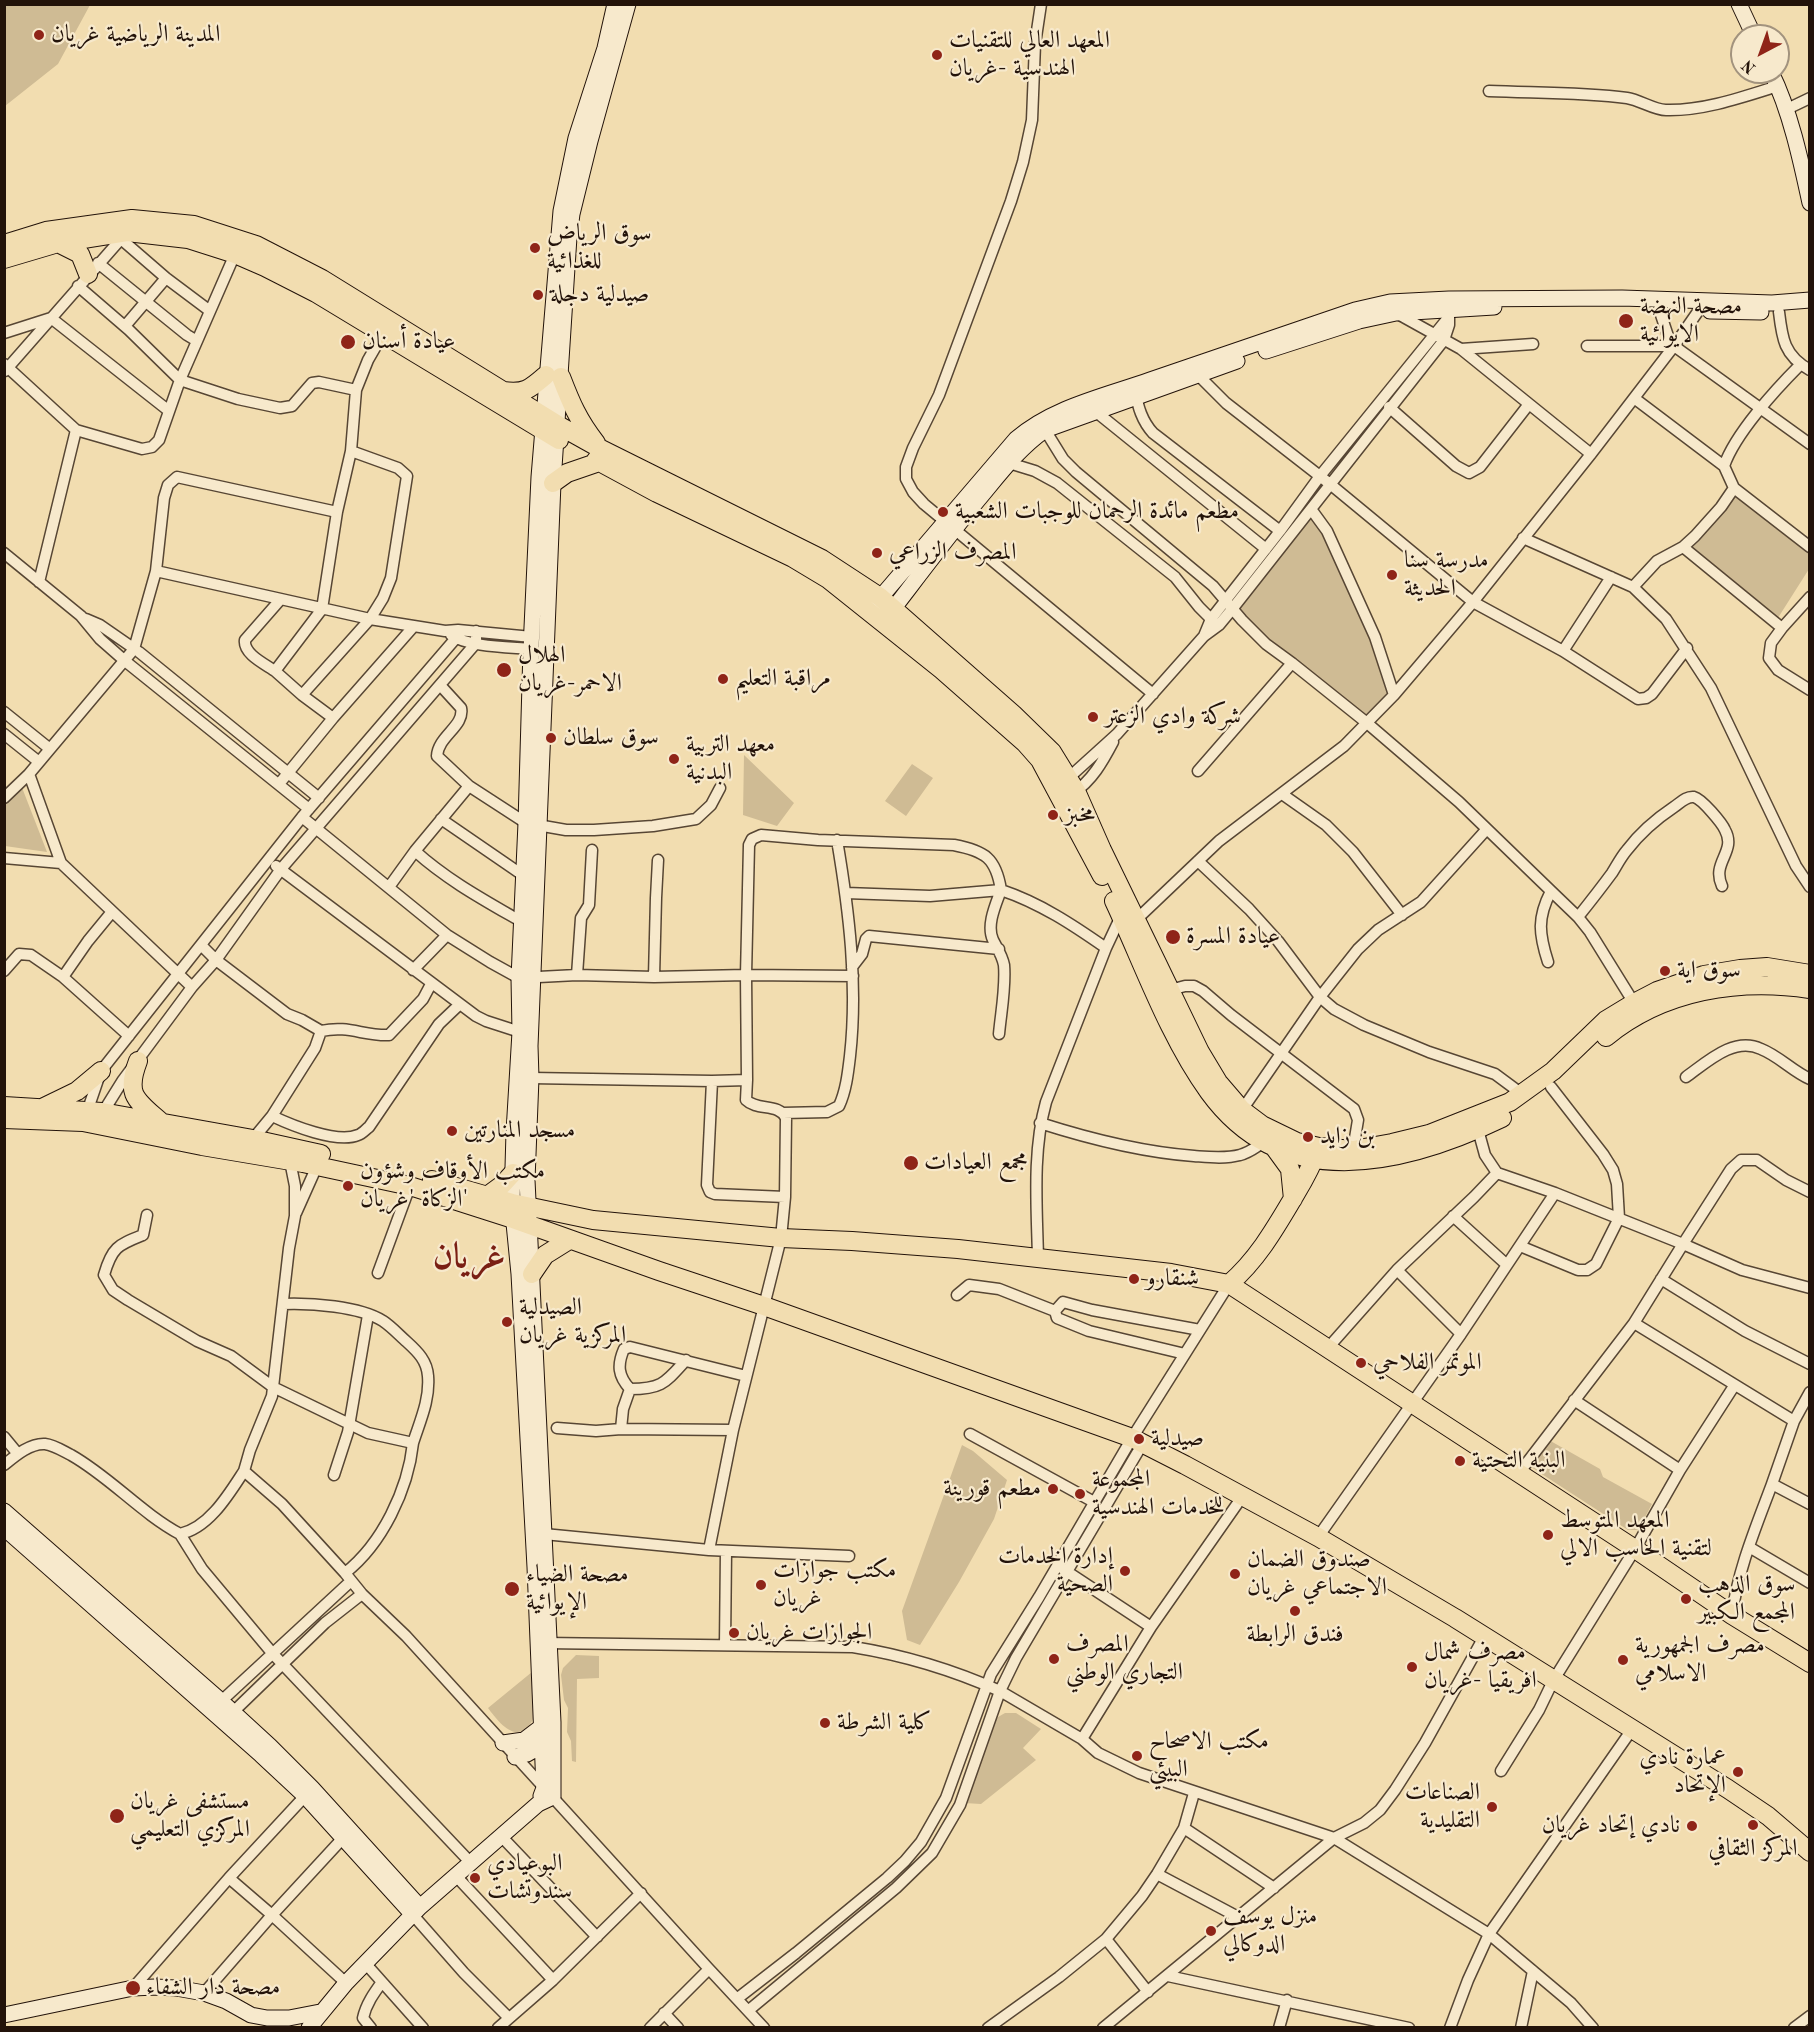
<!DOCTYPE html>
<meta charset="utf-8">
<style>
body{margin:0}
#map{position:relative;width:1814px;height:2032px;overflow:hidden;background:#f2ddb0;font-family:"Old Standard TT",serif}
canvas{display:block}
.frame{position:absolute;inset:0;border:6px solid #23130a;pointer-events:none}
.north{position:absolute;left:1730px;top:24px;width:60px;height:60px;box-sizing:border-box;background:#f7e9cc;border:2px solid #a2937e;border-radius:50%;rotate:221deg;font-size:16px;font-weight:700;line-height:24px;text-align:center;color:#23130a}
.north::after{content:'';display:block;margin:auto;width:21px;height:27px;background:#8f2418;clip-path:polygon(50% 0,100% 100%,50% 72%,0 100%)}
</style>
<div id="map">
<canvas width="1814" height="2032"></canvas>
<div class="frame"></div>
<div class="north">N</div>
</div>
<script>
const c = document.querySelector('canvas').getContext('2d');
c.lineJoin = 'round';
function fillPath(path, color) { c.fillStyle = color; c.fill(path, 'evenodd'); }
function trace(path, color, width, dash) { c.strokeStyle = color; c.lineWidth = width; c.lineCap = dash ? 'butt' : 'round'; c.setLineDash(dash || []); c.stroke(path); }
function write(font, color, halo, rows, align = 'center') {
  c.font = font + ' "Old Standard TT",Amiri,serif'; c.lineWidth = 4.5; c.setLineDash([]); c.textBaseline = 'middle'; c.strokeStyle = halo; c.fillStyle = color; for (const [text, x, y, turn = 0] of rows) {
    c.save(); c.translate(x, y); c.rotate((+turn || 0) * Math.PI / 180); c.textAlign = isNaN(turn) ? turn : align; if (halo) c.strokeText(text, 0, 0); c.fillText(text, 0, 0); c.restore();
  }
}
fillPath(new Path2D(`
 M5 4 90 5 58 64 5 106Z
 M1735 493 1809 552V569L1776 621 1688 548Z
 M1311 510 1374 637 1392 695 1366 722 1292 662 1234 608Z
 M744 755 794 803 777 826 743 815Z
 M912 764 933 778 906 816 885 801Z
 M21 785 47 852 5 846 4 802Z
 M1547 1439 1600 1469 1603 1477 1652 1504 1638 1530H1628L1531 1467 1529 1463Z
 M962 1445 973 1451 1007 1480 994 1519 959 1582 920 1645 907 1640 902 1611Z
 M576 1655 599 1656V1678L577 1679 576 1762 572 1761 571 1741 567 1732 568 1708 564 1700 561 1675 563 1668Z
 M532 1672C533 1686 535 1701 534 1714 534 1719 531 1723 528 1727 513 1742 497 1720 488 1708Z
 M1005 1713H1016L1041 1729 1023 1748 1036 1760 981 1804 964 1803 991 1727 998 1717Z`), '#cfbb94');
const minor = new Path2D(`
 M1041 4 1035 44 1032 120 1023 162 1011 201 939 395 913 448 906 467V479L913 492 924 504 1153 694
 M1489 91C1535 93 1581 92 1627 98 1640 100 1654 110 1666 110 1703 111 1743 97 1778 86
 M1785 110 1810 98
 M121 239 166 278 210 311
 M98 263 187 335 197 341
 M78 286 129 330 180 380 238 399 280 408 292 406 312 383 319 382 356 390
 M1659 309 1668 336 1674 346 1810 444
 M1779 312C1782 338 1784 356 1810 370
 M1398 314 1461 349 1591 454
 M125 326 166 278
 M4 333 51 318 169 411
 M383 334 368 360 356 390 351 451 337 512 322 609 275 671 302 695 333 718 414 626
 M1587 346H1674
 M1461 349 1533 344
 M4 364 76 430 142 449 152 447 159 440 180 380 235 254
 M5 371 127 232
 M1195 372 1226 403 1330 484 1473 602 1563 651 1638 699 1646 698 1652 694 1687 648
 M1135 391C1138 407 1142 421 1153 433L1280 531
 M1634 398 1724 466 1734 488 1810 547
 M1389 407 1456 466 1469 473 1480 467 1529 404
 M1095 411 1266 549
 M1042 425 1063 459 1076 472 1213 586 1242 620 1266 644 1292 663 1367 723 1459 802 1551 891C1537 918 1539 934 1548 962
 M1009 463 1035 471 1057 483 1175 577 1199 607 1215 623
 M1724 466C1735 434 1775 390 1800 365
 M1311 509 1327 531 1375 637 1394 695
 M1523 538 1633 587 1666 619 1711 688 1796 866 1810 887
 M1683 547 1782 628 1810 597
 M4 553 81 616 100 639 125 661 309 809
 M156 571 370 619 445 631 458 630 532 637
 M39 582 76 430
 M1633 587 1657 561 1683 547 1695 536 1721 507 1734 488
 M86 619 100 625 139 652 319 798
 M1782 628 1771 643 1769 658 1778 670 1810 690
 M451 635C468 647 509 647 531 649
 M1204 636 1211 619 1280 531 1320 476 1448 318
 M1563 651 1611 577
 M275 671C265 664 243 654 245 640L280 600
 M440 685 461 708C465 726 438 736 437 756L469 786 526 823 566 830H594L653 826 696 819 711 805 720 788
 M302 695 370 619 383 598 391 578 407 476 398 468 351 451
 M4 712 50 749
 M4 734 39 762
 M1198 771 1292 663
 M29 774 134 649 156 571 164 498 168 485 177 477 337 512
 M1064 782 1117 734 1204 636 1219 625 1233 608 1444 340 1449 325V305
 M279 784 333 718
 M1073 793C1092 781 1103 761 1113 742
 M1282 794 1326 825 1353 852 1402 915
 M4 798 29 774 61 863 192 987
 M302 817 447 935 490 962 519 978 577 975 654 977 746 975 853 976
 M441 819 524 876
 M415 851C447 880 484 900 522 922
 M4 858 61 863
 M1198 861 1249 909 1278 941 1320 997 1334 1009 1364 1025 1429 1052 1495 1074 1522 1094
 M276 866 476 1016 486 1021 520 1032
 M389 887 415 851 469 786
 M1551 891 1578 917 1590 932 1634 1003
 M1578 917C1590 902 1601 888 1612 873 1617 865 1621 857 1627 850 1640 833 1656 819 1674 807 1680 803 1686 796 1694 797 1702 799 1722 823 1725 830 1737 852 1711 862 1722 886
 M1137 919 1219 841 1344 746 1394 695 1473 602 1591 454 1674 346 1699 310 1703 301
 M201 945 216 960 287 1014 302 1020 321 1031 315 1048 272 1116C291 1125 337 1144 358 1135 362 1134 366 1129 369 1127L439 1024 460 1004
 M852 967 862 954 866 939 869 936 999 949
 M413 970 447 935
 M4 971 19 954 31 955 63 977 129 1036
 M577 975 581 918 589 905 592 850
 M63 977 88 941 111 913
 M654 977 656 898 658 860
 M1170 990 1185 986H1194L1203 991 1231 1015 1354 1109 1358 1120 1353 1150
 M321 1031C349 1025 363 1036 389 1035L423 999 431 984
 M999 1034C1001 1012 1006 987 1004 965 1002 955 997 948 993 940 986 925 996 904 1001 890 1040 903 1073 925 1106 948
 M1686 1077C1707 1062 1734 1036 1761 1049 1779 1056 1792 1071 1810 1079
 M531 1078 712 1081 747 1080 746 975 749 845 752 839 761 835 818 840 954 845C985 851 996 858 1001 890L930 896 846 893
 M712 1081 707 1185 710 1192 715 1194 785 1197
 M1242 1110 1320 997 1358 949 1378 930 1421 902 1486 830
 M783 1113 827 1112 839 1106C846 1091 848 1073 850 1056 858 984 849 911 837 840
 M86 1115 101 1071 302 817 456 638 458 630
 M100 1117 123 1080 192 987 216 960 281 869 476 643V631
 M1040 1123C1090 1139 1140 1152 1194 1156 1208 1157 1225 1159 1240 1155 1249 1153 1256 1147 1264 1142
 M253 1139 272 1116
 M290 1161 295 1186V1216L289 1248 272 1396 250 1450 244 1471 282 1504 345 1573 362 1594 406 1636 709 1969 764 2028
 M1497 1173 1555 1193
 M296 1213 317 1166
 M147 1215 143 1235C118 1245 112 1247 104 1275L113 1290 128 1300 197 1341 231 1356 273 1387 368 1433 413 1443C420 1421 430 1400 428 1376 427 1361 418 1352 407 1342 399 1335 392 1327 383 1321 359 1306 311 1303 283 1304
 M1453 1216 1507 1265
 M1520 1246 1578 1270H1587L1596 1264 1619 1218 1617 1184 1613 1170 1603 1154 1551 1087
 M1038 1259C1037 1208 1032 1152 1046 1102L1106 948 1121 916
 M1397 1270 1461 1334
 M378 1273 410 1186
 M1661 1279 1745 1331 1810 1364
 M957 1295 969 1285 999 1289 1055 1311 1057 1318 1089 1331 1185 1354
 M1055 1311 1063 1302 1092 1310 1200 1330
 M1634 1323 1683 1244 1742 1270 1810 1288
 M1327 1349 1397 1270 1474 1197 1497 1173 1485 1155 1477 1126
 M630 1389C662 1389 665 1383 686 1360
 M1810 1392 1794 1421 1772 1484 1810 1504
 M1574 1400 1680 1470
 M557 1428 596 1431 621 1429 623 1409 630 1389C618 1376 617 1365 624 1349L630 1347 746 1376
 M621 1429 733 1430
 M970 1434 1094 1502
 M4 1437 18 1454
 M4 1465C15 1456 30 1443 45 1444 54 1445 63 1451 71 1455 110 1477 141 1513 180 1534 209 1528 229 1494 244 1471
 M1519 1473 1634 1323 1794 1421
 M334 1475 348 1432 368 1315
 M180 1534 202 1569 273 1654 471 1863
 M544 1534 709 1550 849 1556
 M1318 1537 1461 1334 1555 1193 1683 1244 1731 1169 1741 1160H1757L1786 1180 1810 1192
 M1749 1547 1810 1583
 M709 1550 733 1430 781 1238 785 1197 786 1118C779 1103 757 1111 746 1100L747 1080
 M1063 1569 1151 1627 1082 1739
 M345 1573C382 1544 408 1490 413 1443
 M1732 1615C1738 1569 1756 1527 1772 1484
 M1151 1627 1242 1497
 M544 1643 853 1647C903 1655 953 1670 1000 1691L1082 1739 1098 1753 1139 1773 1334 1838 1489 1934 1468 1980 1450 2028
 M725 1645 726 1551
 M217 1705 351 1581
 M230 1715 325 1623 362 1594
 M1501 1771 1539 1710 1553 1681 1635 1549 1680 1470 1734 1386
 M1184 1828 1274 1888
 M501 1836 597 1937
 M1157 1874 1238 1917
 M456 1876 553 1980
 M229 1878 272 1915 346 1983
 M413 1915 464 1973 509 2018
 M1106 1939 1148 1992
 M366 1964 423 2028
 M1168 1976 1409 2028
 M133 1988 229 1878 305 1796
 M204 1993 272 1915 343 1838
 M738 1998 796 1953 887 1878 905 1861 921 1842 946 1798 991 1674 1039 1597 1132 1438 1229 1284
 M749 2010 896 1888 932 1853 960 1805 1000 1691 1016 1658 1143 1443
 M664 2013 678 2028
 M371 2028 363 2018C366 2004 374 1993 382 1982
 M498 2028 553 1980 641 1893
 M650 2028 709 1969
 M988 2028 1059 1977 1106 1939 1142 1896 1157 1874 1184 1828 1194 1793
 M1103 2028 1334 1838 1364 1823 1380 1810 1395 1790 1425 1743 1484 1637
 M1279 2028 1287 2000
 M1521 2028 1533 1971
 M1593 2028 1571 2003 1489 1934 1633 1728
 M1794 2028 1810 2016`);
const secondary = new Path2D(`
 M1739 4 1754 36
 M1771 72C1790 110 1801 161 1810 203
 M1710 311 1761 312
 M1266 351 1359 321 1396 313 1494 307
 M874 605 1016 439C1053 407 1105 396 1150 380 1219 357 1287 333 1355 310L1390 302 1449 299 1622 298 1772 303 1810 300
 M887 617C917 578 947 538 978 500 999 475 1018 449 1045 430L1237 361
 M4 1511 221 1701 270 1746 312 1788 420 1907
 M4 1528 261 1755 305 1796 413 1915
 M503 1743 524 1740 541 1727
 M515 1757 527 1754 548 1742
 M541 1796 544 1788 535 1567 519 1274 512 1203 514 1132 520 1032 519 978 526 823 531 649 539 477 561 211 576 138 605 48 615 4
 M4 2015 133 1988 155 1987 176 1988 204 1993 226 2001 251 2015 267 2018H289L320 2012
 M309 2028 346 1983 420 1907 538 1804 553 1797V1722L527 1180 531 1078 530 1046 553 483 569 237 572 214 590 141 628 4`);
const primary = new Path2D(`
 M58 243 80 254 88 274
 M4 244 46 231 132 219 194 225 256 245 322 279 558 425 601 449 822 559 880 597 1013 714 1052 752 1076 791 1102 850 1157 963 1200 1052 1218 1082 1242 1110 1262 1125 1297 1142 1319 1147 1353 1150 1392 1143 1429 1134 1510 1102 1553 1071 1606 1020 1634 1003 1657 991 1704 975 1740 969 1767 967 1810 974
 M4 259 58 243 127 232 188 239 235 254 265 267 316 293 559 440
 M561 377C571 403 578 420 596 443
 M503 391C525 394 530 389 546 375
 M596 460 657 493 793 558 828 579 942 670 1025 743 1040 760 1102 876
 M553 483 567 473 599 462
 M1114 901C1143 963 1169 1037 1209 1092 1284 1195 1404 1165 1502 1118
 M1606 1037C1663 990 1739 978 1810 989
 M138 1061C125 1095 136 1100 161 1122
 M4 1106 102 1112 253 1139 321 1154
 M44 1107 77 1091 101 1071
 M4 1119 83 1122 202 1146 303 1163 410 1186 513 1219 659 1271 764 1306 1132 1438 1185 1465 1318 1537 1455 1618 1728 1789 1768 1816 1810 1852
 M1274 1147 1290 1169 1293 1199
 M432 1180 512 1203 593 1220 781 1238 852 1241 958 1249 1171 1273 1229 1284 1635 1549 1732 1615 1810 1663
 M487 1196 502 1185 513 1173
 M532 1274 545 1255 569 1240
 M1229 1284C1258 1259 1276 1227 1295 1195 1304 1180 1312 1166 1318 1149`);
trace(minor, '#574634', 13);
trace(secondary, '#23130a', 17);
trace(primary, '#23130a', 20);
trace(minor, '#f7e9cc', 10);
trace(secondary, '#f7e9cc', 15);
trace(primary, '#f2ddb0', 18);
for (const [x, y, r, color] of [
 [39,35,6,"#8f2418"],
 [937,55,6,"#8f2418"],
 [535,248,6,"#8f2418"],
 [538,295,6,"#8f2418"],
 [1626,321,8,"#8f2418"],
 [348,342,8,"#8f2418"],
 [943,512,6,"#8f2418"],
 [877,553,6,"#8f2418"],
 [1392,575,6,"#8f2418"],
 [504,670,8,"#8f2418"],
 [723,679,6,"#8f2418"],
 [1093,717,6,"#8f2418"],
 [551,738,6,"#8f2418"],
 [674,759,6,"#8f2418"],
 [1053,815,6,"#8f2418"],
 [1173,937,8,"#8f2418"],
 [1665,971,6,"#8f2418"],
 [452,1131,6,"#8f2418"],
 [1308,1137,6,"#8f2418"],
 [911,1163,8,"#8f2418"],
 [348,1186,6,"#8f2418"],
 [1134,1279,6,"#8f2418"],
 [507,1322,6,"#8f2418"],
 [1361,1363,6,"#8f2418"],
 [1139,1439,6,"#8f2418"],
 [1460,1461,6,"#8f2418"],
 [1053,1489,6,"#8f2418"],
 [1080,1494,6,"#8f2418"],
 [1548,1535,6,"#8f2418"],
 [1125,1571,6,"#8f2418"],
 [1235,1574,6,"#8f2418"],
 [761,1585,6,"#8f2418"],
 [512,1589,8,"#8f2418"],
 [1686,1599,6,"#8f2418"],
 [1295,1611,6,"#8f2418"],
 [734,1633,6,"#8f2418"],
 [1054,1659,6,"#8f2418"],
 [1623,1660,6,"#8f2418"],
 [1412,1667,6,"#8f2418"],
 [825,1723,6,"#8f2418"],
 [1137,1756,6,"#8f2418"],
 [1738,1772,6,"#8f2418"],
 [1492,1807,6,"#8f2418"],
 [117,1816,8,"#8f2418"],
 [1753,1825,6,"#8f2418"],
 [1692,1826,6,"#8f2418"],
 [475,1878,6,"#8f2418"],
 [1211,1931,6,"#8f2418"],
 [133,1988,8,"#8f2418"]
]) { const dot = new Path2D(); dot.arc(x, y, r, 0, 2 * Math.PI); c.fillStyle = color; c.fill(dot); trace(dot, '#f7e9cc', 2); }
write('24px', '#23130a', '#f7e9cc', [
 ["المدينة الرياضية غريان",51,35],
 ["المعهد العالي للتقنيات",949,41],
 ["الهندسية -غريان",949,69],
 ["سوق الرياض",547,234],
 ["للغذائية",547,262],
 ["صيدلية دجلة",550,295],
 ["مصحة النهضة",1640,307],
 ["الايوائية",1640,335],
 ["عيادة أسنان",362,342],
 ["مطعم مائدة الرحمان للوجبات الشعبية",955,512],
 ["المصرف الزراعي",889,553],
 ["مدرسة سنا",1404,561],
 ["الحديثة",1404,589],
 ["الهلال",518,656],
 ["الاحمر-غريان",518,684],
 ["مراقبة التعليم",735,679],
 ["شركة وادي الزعتر",1105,717],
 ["سوق سلطان",563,738],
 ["معهد التربية",686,745],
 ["البدنية",686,773],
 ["مخبز",1065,815],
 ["عيادة المسرة",1186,937],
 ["سوق اية",1677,971],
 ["مسجد المنارتين",464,1131],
 ["بن زايد",1320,1137],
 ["مجمع العيادات",924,1163],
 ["مكتب الأوقاف وشؤون",360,1172],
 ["الزكاة 'غريان'",360,1200],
 ["شنقارو",1146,1279],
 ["الصيدلية",519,1308],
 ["المركزية غريان",519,1336],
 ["الموتمر الفلاحي",1373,1363],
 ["صيدلية",1151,1439],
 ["البنية التحتية",1472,1461],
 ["المجموعة",1092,1480],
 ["للخدمات الهندسية",1092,1508],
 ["مطعم قورينة",1041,1489,"right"],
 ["المعهد المتوسط",1560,1521],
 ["لتقنية الحاسب الالي",1560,1549],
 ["إدارة الخدمات",1113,1557,"right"],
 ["الصحية",1113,1585,"right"],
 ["صندوق الضمان",1247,1560],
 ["الاجتماعي غريان",1247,1588],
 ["مكتب جوازات",773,1571],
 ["غريان",773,1599],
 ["مصحة الضياء",526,1575],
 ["الإيوائية",526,1603],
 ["سوق الذهب",1698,1585],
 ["المجمع الكبير",1698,1613],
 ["الجوازات غريان",746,1633],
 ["فندق الرابطة",1295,1635,"center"],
 ["المصرف",1066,1645],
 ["التجاري الوطني",1066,1673],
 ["مصرف الجمهورية",1635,1646],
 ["الاسلامي",1635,1674],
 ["مصرف شمال",1424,1653],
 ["افريقيا -غريان",1424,1681],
 ["كلية الشرطة",837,1723],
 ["مكتب الاصحاح",1149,1742],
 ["البيئي",1149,1770],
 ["عمارة نادي",1726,1758,"right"],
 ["الإتحاد",1726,1786,"right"],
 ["الصناعات",1480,1793,"right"],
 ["التقليدية",1480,1821,"right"],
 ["مستشفى غريان",130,1802],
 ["المركزي التعليمي",130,1830],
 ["نادي إتحاد غريان",1680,1826,"right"],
 ["المركز الثقافي",1753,1849,"center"],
 ["البوعيادي",487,1864],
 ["سندوتشات",487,1892],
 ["منزل يوسف",1223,1917],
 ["الدوكالي",1223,1945],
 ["مصحة دار الشفاء",146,1988]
], 'left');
write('bold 36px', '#7a1f14', '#f7e9cc', [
 ["غريان",469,1258]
]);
</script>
